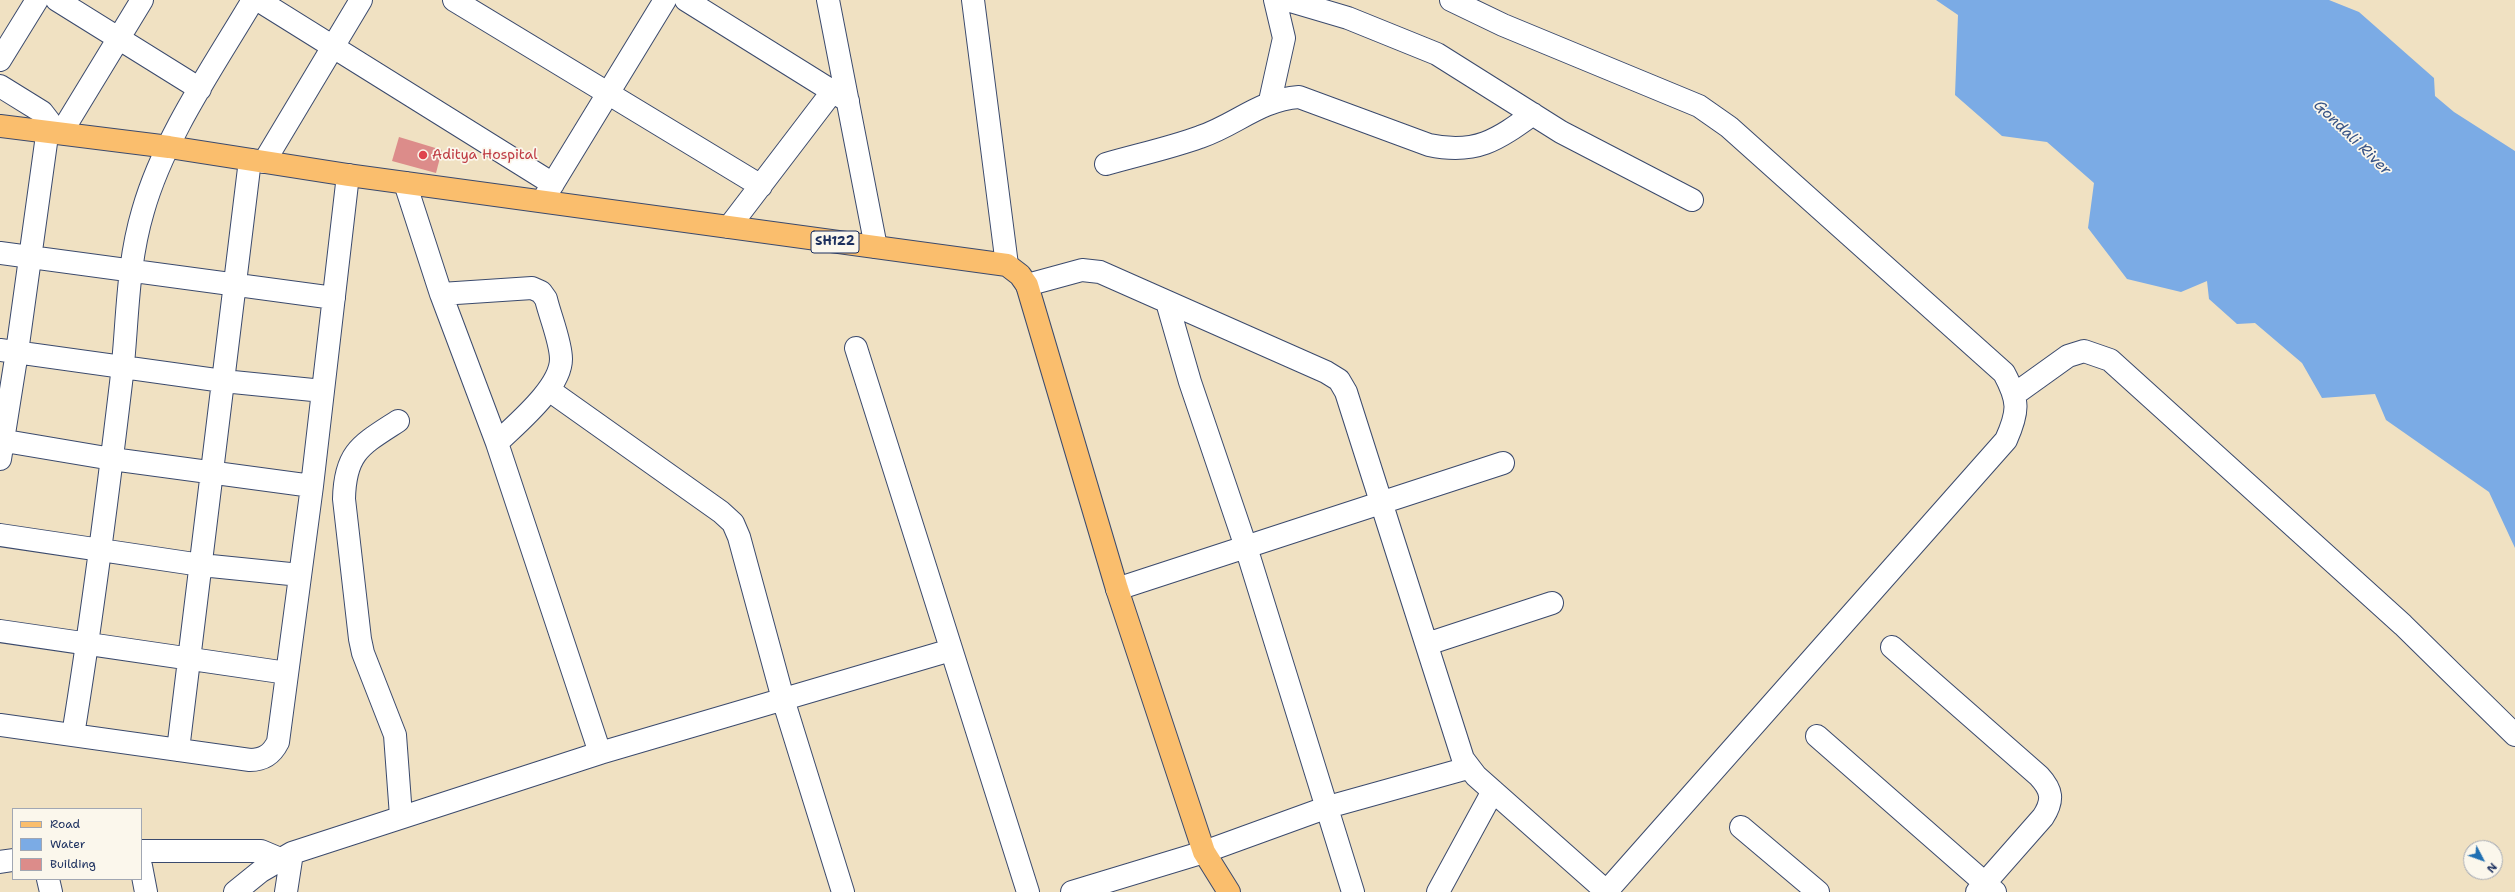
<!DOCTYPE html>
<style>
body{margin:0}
#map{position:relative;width:2515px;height:892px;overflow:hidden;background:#f0e1c2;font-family:"Shantell Sans",sans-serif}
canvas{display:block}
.legend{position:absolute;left:12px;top:808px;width:130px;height:72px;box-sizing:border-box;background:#fbf7ec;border:1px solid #a1a7b3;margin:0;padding:5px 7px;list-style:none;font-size:12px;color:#1b2f5e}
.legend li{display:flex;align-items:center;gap:8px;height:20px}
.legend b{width:20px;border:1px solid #a1a7b3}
.north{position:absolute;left:2463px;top:840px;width:40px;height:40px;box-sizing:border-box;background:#fbf7ec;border:1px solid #a1a7b3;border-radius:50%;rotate:131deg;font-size:11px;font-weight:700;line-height:16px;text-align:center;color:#1b2f5e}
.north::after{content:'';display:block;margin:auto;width:14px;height:18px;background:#1f6fb2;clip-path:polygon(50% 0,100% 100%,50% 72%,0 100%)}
</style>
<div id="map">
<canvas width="2515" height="892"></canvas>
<ul class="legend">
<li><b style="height:5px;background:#fabe6d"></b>Road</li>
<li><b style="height:11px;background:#7babe5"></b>Water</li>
<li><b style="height:11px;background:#dc8c8a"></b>Building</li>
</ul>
<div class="north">N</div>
</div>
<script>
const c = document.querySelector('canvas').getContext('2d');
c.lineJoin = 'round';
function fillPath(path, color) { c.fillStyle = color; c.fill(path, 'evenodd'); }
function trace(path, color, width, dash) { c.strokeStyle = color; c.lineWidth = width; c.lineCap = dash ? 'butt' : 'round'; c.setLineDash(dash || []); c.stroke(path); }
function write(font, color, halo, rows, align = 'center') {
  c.font = font + ' "Shantell Sans",sans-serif'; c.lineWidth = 3.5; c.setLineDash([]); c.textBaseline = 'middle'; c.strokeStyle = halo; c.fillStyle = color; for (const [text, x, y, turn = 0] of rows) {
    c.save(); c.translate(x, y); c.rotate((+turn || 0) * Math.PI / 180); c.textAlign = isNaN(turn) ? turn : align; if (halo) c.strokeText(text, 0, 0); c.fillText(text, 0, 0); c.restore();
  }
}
fillPath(new Path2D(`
 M1936 0H2329L2359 12 2434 78 2435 96 2454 112 2515 151V548L2489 492 2386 420 2375 394 2322 398 2302 363 2255 323 2237 324 2209 299 2207 281 2181 292 2127 279 2088 228 2094 183 2047 142 2002 136 1955 95 1958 15Z`), '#7babe5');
fillPath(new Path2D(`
 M399 137 442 150 436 173 392 161Z`), '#dc8c8a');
const minor = new Path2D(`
 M57 0 200 89
 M258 0 553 184
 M454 0 761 186
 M686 0 848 101
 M828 0 876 247
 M973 0 1007 265
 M1287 0 1348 18 1437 54 1561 132 1692 200
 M1451 0 1503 25 1699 106 1729 127 2004 373C2019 401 2019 411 2006 440L1606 892
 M0 60 37 0
 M0 86 42 112 49 121 17 352 0 459
 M1270 101 1284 38 1275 0
 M61 133 142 0
 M264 162 361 0
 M1106 164C1137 155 1170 148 1200 137 1236 125 1259 100 1299 97L1429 145C1476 155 1497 140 1533 114
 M405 183 441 294 497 443 600 753
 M546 195 665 0
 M729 227 832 92
 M0 253 334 298
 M1027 285 1082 270 1100 272 1326 372 1339 380 1346 392 1463 759 1476 776 1607 892
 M441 294 532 288 541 292 546 299C550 316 561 342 561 359 561 388 516 424 497 443
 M1167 302 1190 382 1246 547 1353 892
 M856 348 1028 892
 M0 350 223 381 323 391
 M549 390 721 512 733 523 739 537 783 699 843 892
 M2015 394 2068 356 2084 351 2110 360 2403 625 2515 735
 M398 421C361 445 345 452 344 499L360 639 363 653 395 735 401 816
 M0 440 112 459 312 486
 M0 535 201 565 300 575
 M1117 589 1503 463
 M0 631 287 673
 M1427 644 1552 603
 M1892 647 2039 776C2052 790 2054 800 2043 817L1977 892
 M0 725 250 760C264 760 272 754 278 742L312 486 348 175
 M73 735C92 618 107 501 121 383 128 326 126 268 143 211 164 137 214 66 253 0
 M1817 736 1995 892
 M178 750 250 160
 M1741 827 1818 892
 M141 851H261L280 859
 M0 862 13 860
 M141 866 146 892
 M48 879 51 892
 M235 892 261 871 292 853 600 753 951 650
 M286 892 292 853
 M1072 892 1204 852 1328 807 1468 768
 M1438 892 1493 791`);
const major = new Path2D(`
 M0 126 169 147 348 175 1007 265 1020 275 1027 285 1117 589 1204 852 1229 892`);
trace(minor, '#3b4a6d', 24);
trace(major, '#3b4a6d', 24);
trace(minor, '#fff', 22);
trace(major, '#fabe6d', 22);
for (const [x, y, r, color] of [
 [423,155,5,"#e0444e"]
]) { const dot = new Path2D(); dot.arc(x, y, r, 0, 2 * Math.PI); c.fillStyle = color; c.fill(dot); trace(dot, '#fbf7ec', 1.5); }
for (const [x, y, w] of [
 [835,242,48]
]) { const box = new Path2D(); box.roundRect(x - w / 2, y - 11, w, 22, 3); c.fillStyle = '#fbf7ec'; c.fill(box); trace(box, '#1b2f5e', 1); }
write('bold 13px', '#1b2f5e', null, [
 ["SH122",835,242]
]);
write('14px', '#be3a42', '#fbf7ec', [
 ["Aditya Hospital",432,155]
], 'left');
write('italic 15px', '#385486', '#fbf7ec', [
 ["Gondali River",2352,138,44]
]);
</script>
